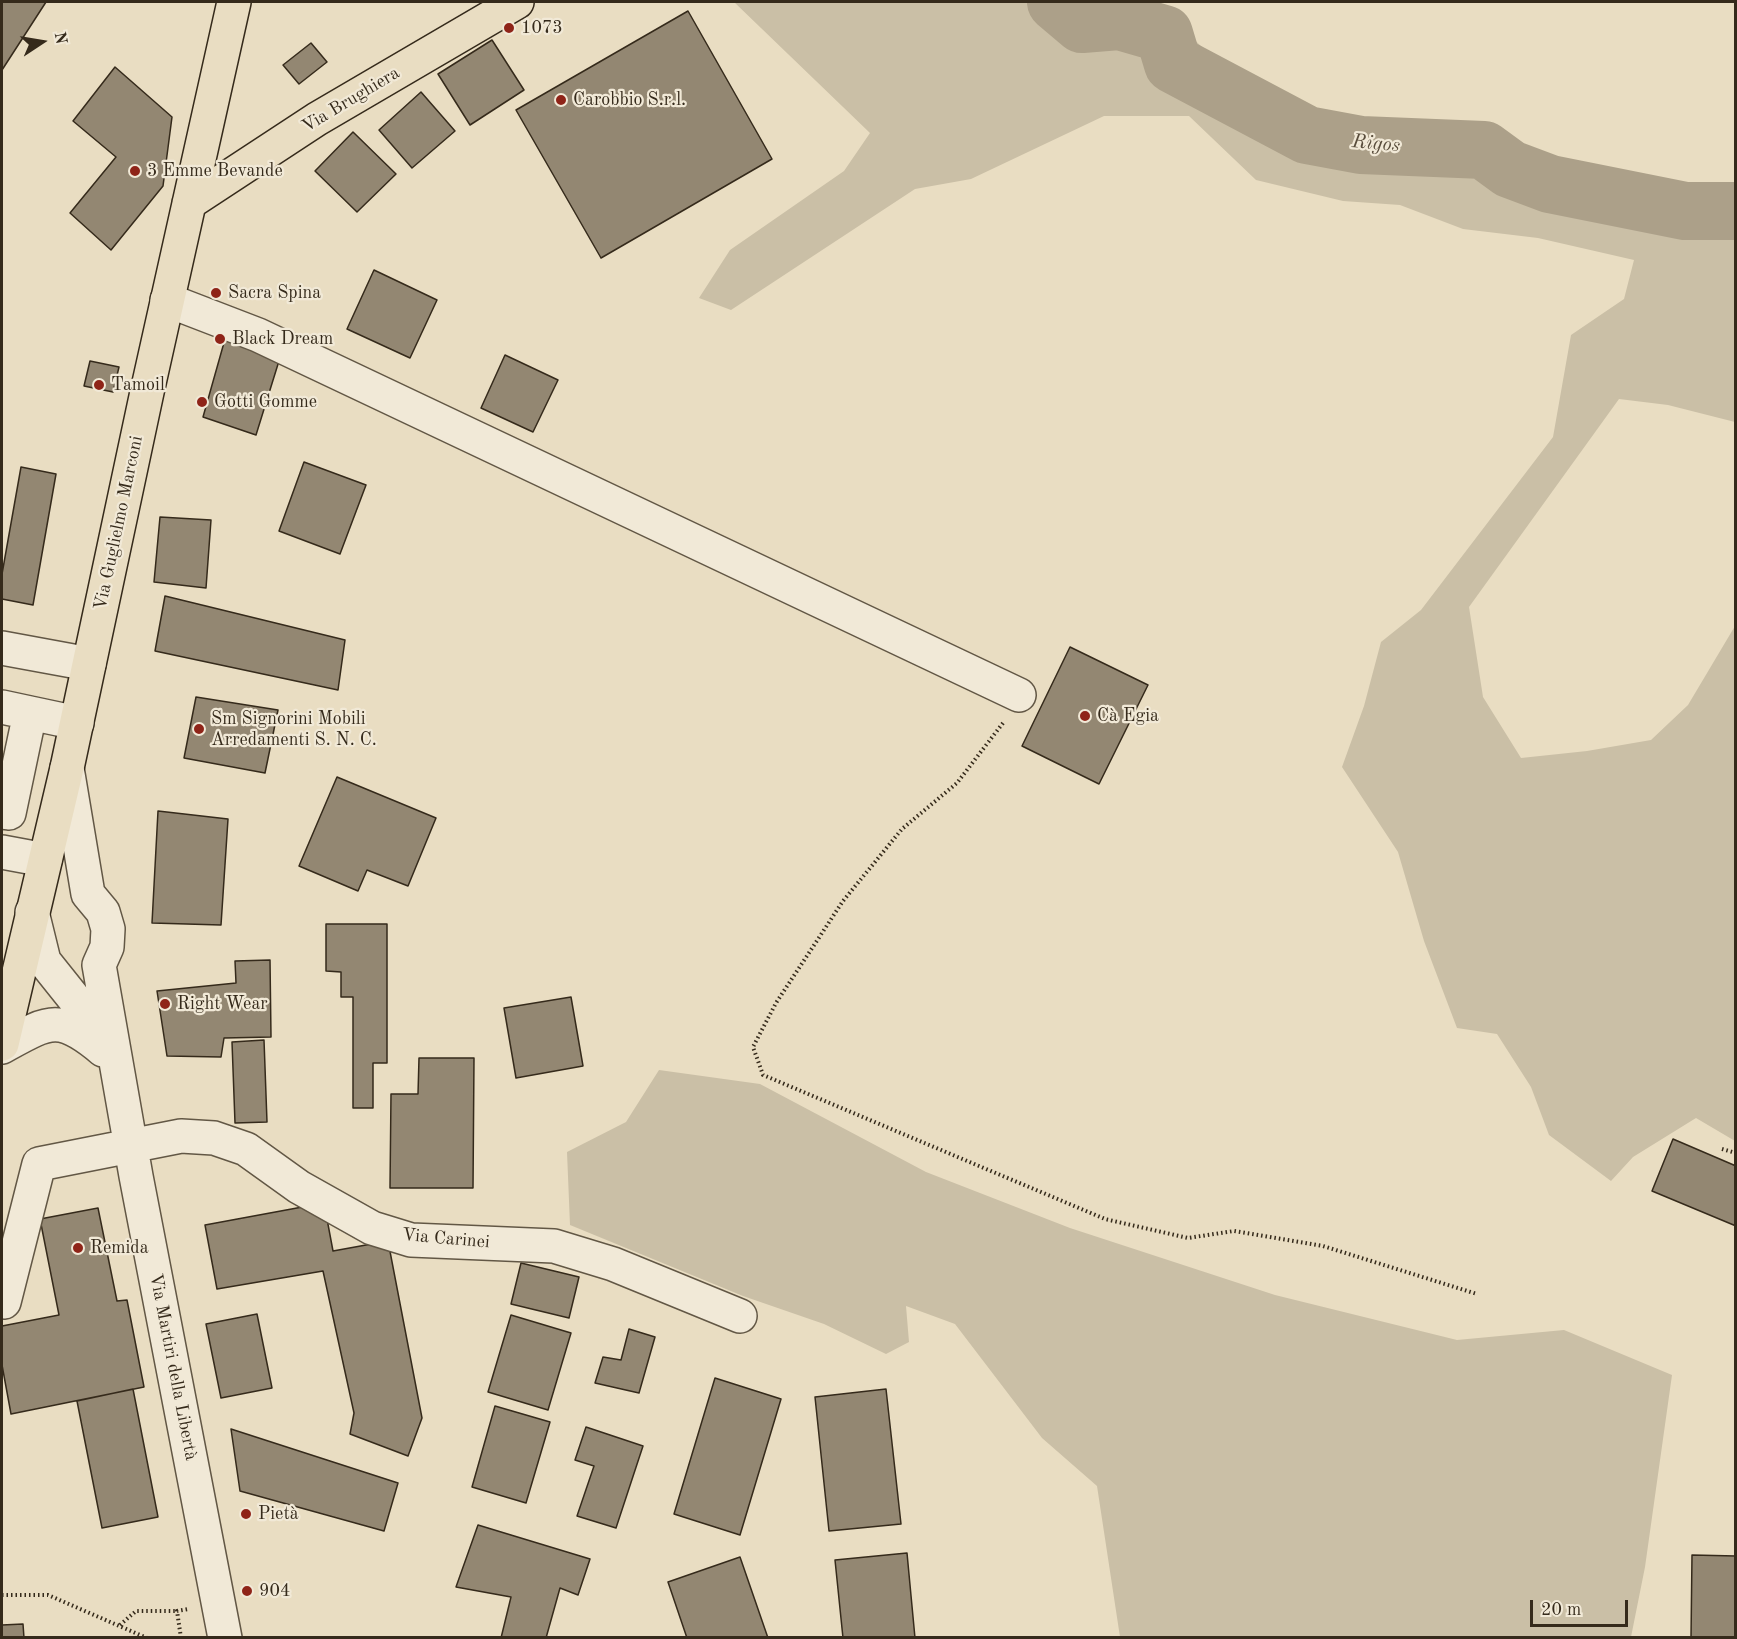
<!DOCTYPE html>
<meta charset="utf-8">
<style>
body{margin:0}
#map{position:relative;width:1737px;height:1639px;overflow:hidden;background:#e9ddc2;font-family:"Old Standard TT",serif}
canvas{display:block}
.frame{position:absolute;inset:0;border:3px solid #352a1b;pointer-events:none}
.north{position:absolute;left:12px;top:12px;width:60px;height:60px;-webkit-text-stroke:4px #f1e9d7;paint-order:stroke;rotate:78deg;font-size:16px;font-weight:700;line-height:24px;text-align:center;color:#352a1b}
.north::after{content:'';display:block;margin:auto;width:21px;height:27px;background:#352a1b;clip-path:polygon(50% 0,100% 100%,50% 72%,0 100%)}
.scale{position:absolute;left:1530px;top:1600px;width:98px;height:27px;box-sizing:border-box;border:3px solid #352a1b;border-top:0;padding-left:8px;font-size:18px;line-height:21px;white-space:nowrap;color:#352a1b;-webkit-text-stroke:4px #f1e9d7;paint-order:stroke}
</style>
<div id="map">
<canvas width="1737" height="1639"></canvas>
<div class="frame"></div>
<div class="north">N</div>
<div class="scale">20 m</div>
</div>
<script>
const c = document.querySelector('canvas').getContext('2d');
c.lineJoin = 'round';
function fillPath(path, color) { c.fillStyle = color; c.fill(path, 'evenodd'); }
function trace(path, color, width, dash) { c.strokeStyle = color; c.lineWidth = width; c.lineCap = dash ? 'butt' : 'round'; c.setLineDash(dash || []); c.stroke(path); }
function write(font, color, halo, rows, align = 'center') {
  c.font = font + ' "Old Standard TT",serif'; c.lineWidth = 4.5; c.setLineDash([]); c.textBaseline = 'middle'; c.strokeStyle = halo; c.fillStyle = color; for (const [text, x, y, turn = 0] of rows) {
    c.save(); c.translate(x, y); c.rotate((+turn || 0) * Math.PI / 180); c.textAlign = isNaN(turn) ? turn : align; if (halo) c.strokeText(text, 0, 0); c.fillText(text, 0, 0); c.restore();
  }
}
fillPath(new Path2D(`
 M734 2H1088L1093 7 1160 6 1210 55 1328 124 1466 131 1530 147 1590 175 1714 194 1735 189V422L1668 405 1619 399 1469 607 1483 697 1521 758 1587 751 1651 740 1688 705 1735 626V1141L1696 1118 1633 1157 1611 1181 1549 1135 1531 1087 1497 1034 1457 1028 1424 941 1398 852 1342 767 1364 706 1381 642 1421 610 1553 437 1571 335 1624 299 1634 260 1538 238 1463 229 1400 205 1343 201 1256 180 1189 116H1104L971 179 915 189 731 310 699 298 730 250 844 171 870 133Z
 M659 1070 760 1084 926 1172 1070 1228 1275 1295 1457 1340 1564 1330 1672 1375 1645 1567 1631 1637H1120L1097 1486 1042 1438 955 1324 906 1306 909 1342 886 1354 824 1324 743 1296 570 1225 567 1152 626 1122Z`), '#cabfa6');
trace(new Path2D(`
 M1056 2 1082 24 1119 21 1164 34 1173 64 1307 135 1361 145 1484 150 1510 169 1550 184 1685 211H1736`), '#aca089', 58);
const building = new Path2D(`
 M2 2H46L2 70Z
 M688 11 772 159 601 258 516 110Z
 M492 40 524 90 470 125 438 74Z
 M311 43 327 62 299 84 283 65Z
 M115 67 172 117 163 186 111 250 70 213 116 157 73 121Z
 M421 92 455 131 412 168 379 130Z
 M353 132 396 174 357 212 315 171Z
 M374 270 437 300 410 358 347 329Z
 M227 332 283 348 256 435 203 417Z
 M505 355 558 380 533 432 481 408Z
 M90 361 119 367 113 392 84 386Z
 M304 462 366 485 340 554 279 531Z
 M21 467 56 474 33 605 2 599V574Z
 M160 517 211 520 206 588 154 582Z
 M165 596 345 640 338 690 155 651Z
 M1070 647 1148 685 1099 784 1022 746Z
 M196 697 278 710 265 773 184 758Z
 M337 777 436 818 408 886 367 870 358 891 299 866Z
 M158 811 228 819 221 925 152 923Z
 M326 924H387V1063H373V1108H353V997H341V972L326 971Z
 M270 960 271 1037 224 1038 221 1057 167 1056 157 991 236 983 235 961Z
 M571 997 583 1066 516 1078 504 1008Z
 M264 1040 267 1122 235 1123 232 1042Z
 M419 1058H474L473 1188H390L391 1094H418Z
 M1673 1139 1736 1166V1226L1652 1191Z
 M324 1203 333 1251 388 1241 422 1418 408 1456 350 1434 354 1413 323 1271 217 1289 205 1225Z
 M98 1208 117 1301 127 1300 144 1387 11 1414 2 1365V1326L59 1315 40 1219Z
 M521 1263 579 1277 569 1318 511 1304Z
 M257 1314 272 1388 221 1398 206 1324Z
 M511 1315 571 1333 548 1410 488 1392Z
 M629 1329 655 1337 639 1393 595 1383 603 1357 621 1360Z
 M715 1378 781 1399 740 1535 674 1514Z
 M133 1389 158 1517 102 1528 77 1401Z
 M886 1389 901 1524 829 1531 815 1397Z
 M495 1406 550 1422 526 1503 472 1487Z
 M586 1427 643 1446 616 1528 577 1516 594 1466 575 1460Z
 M231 1429 398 1483 384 1531 240 1491Z
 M478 1525 590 1559 578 1595 560 1588 546 1638H501L511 1597 456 1587Z
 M907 1553 915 1638H843L835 1560Z
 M1692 1555 1736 1556V1638H1691Z
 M740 1557 768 1638H687L668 1582Z
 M23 1624 24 1638H2V1625Z`);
fillPath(building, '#938772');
trace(building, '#352a1b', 1.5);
const minor = new Path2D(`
 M167 300 258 335 1019 695
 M2 648 89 664
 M2 707 30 713
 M67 768 88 894 103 912 108 929 107 947 99 965 136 1176 225 1638
 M2 812 9 813 30 713 77 723
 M2 852 45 860
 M32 912 44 961 96 1026 108 1047
 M2 1047C49 1021 59 1013 103 1050
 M4 1302 39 1164 181 1136 214 1138 246 1149 299 1187 372 1228 411 1240 554 1246 613 1264 740 1316`);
const major = new Path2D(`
 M189 203 317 119 517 2
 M2 1044 67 768 147 392 234 2`);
trace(minor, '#625745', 36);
trace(major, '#352a1b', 36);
trace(new Path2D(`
 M1003 723 957 783 902 829 843 901 776 1003 753 1047 763 1075 1105 1219 1188 1238 1234 1231 1323 1246 1477 1294
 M1722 1149 1736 1153
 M2 1595H48L147 1638
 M120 1625 136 1611H177
 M181 1638 177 1611 188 1609`), '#352a1b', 4, [1.5, 3]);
trace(minor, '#f1e9d7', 33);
trace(major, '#e9ddc2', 33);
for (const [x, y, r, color] of [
 [509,28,6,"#8f2418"],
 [561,100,6,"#8f2418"],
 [135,171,6,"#8f2418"],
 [216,293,6,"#8f2418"],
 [220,339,6,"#8f2418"],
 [99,385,6,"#8f2418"],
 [202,402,6,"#8f2418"],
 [1085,716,6,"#8f2418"],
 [199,729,6,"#8f2418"],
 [165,1004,6,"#8f2418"],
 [78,1248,6,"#8f2418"],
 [246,1514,6,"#8f2418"],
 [247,1591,6,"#8f2418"]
]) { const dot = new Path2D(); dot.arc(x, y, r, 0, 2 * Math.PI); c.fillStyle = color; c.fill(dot); trace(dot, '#f1e9d7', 2); }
write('18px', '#352a1b', '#f1e9d7', [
 ["1073",521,28],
 ["Carobbio S.r.l.",573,100],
 ["3 Emme Bevande",147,171],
 ["Sacra Spina",228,293],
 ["Black Dream",232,339],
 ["Tamoil",111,385],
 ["Gotti Gomme",214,402],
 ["Cà Egia",1097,716],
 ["Sm Signorini Mobili",211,719],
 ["Arredamenti S. N. C.",211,740],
 ["Right Wear",177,1004],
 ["Remida",90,1248],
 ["Pietà",258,1514],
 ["904",259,1591]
], 'left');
write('18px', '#352a1b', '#f1e9d7', [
 ["Via Brughiera",351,100,-31],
 ["Via Guglielmo Marconi",119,523,-78],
 ["Via Carinei",446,1239,5],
 ["Via Martiri della Libertà",173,1367,79]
]);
write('italic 20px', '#594d3c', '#f1e9d7', [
 ["Rigos",1376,144,5]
]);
</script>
